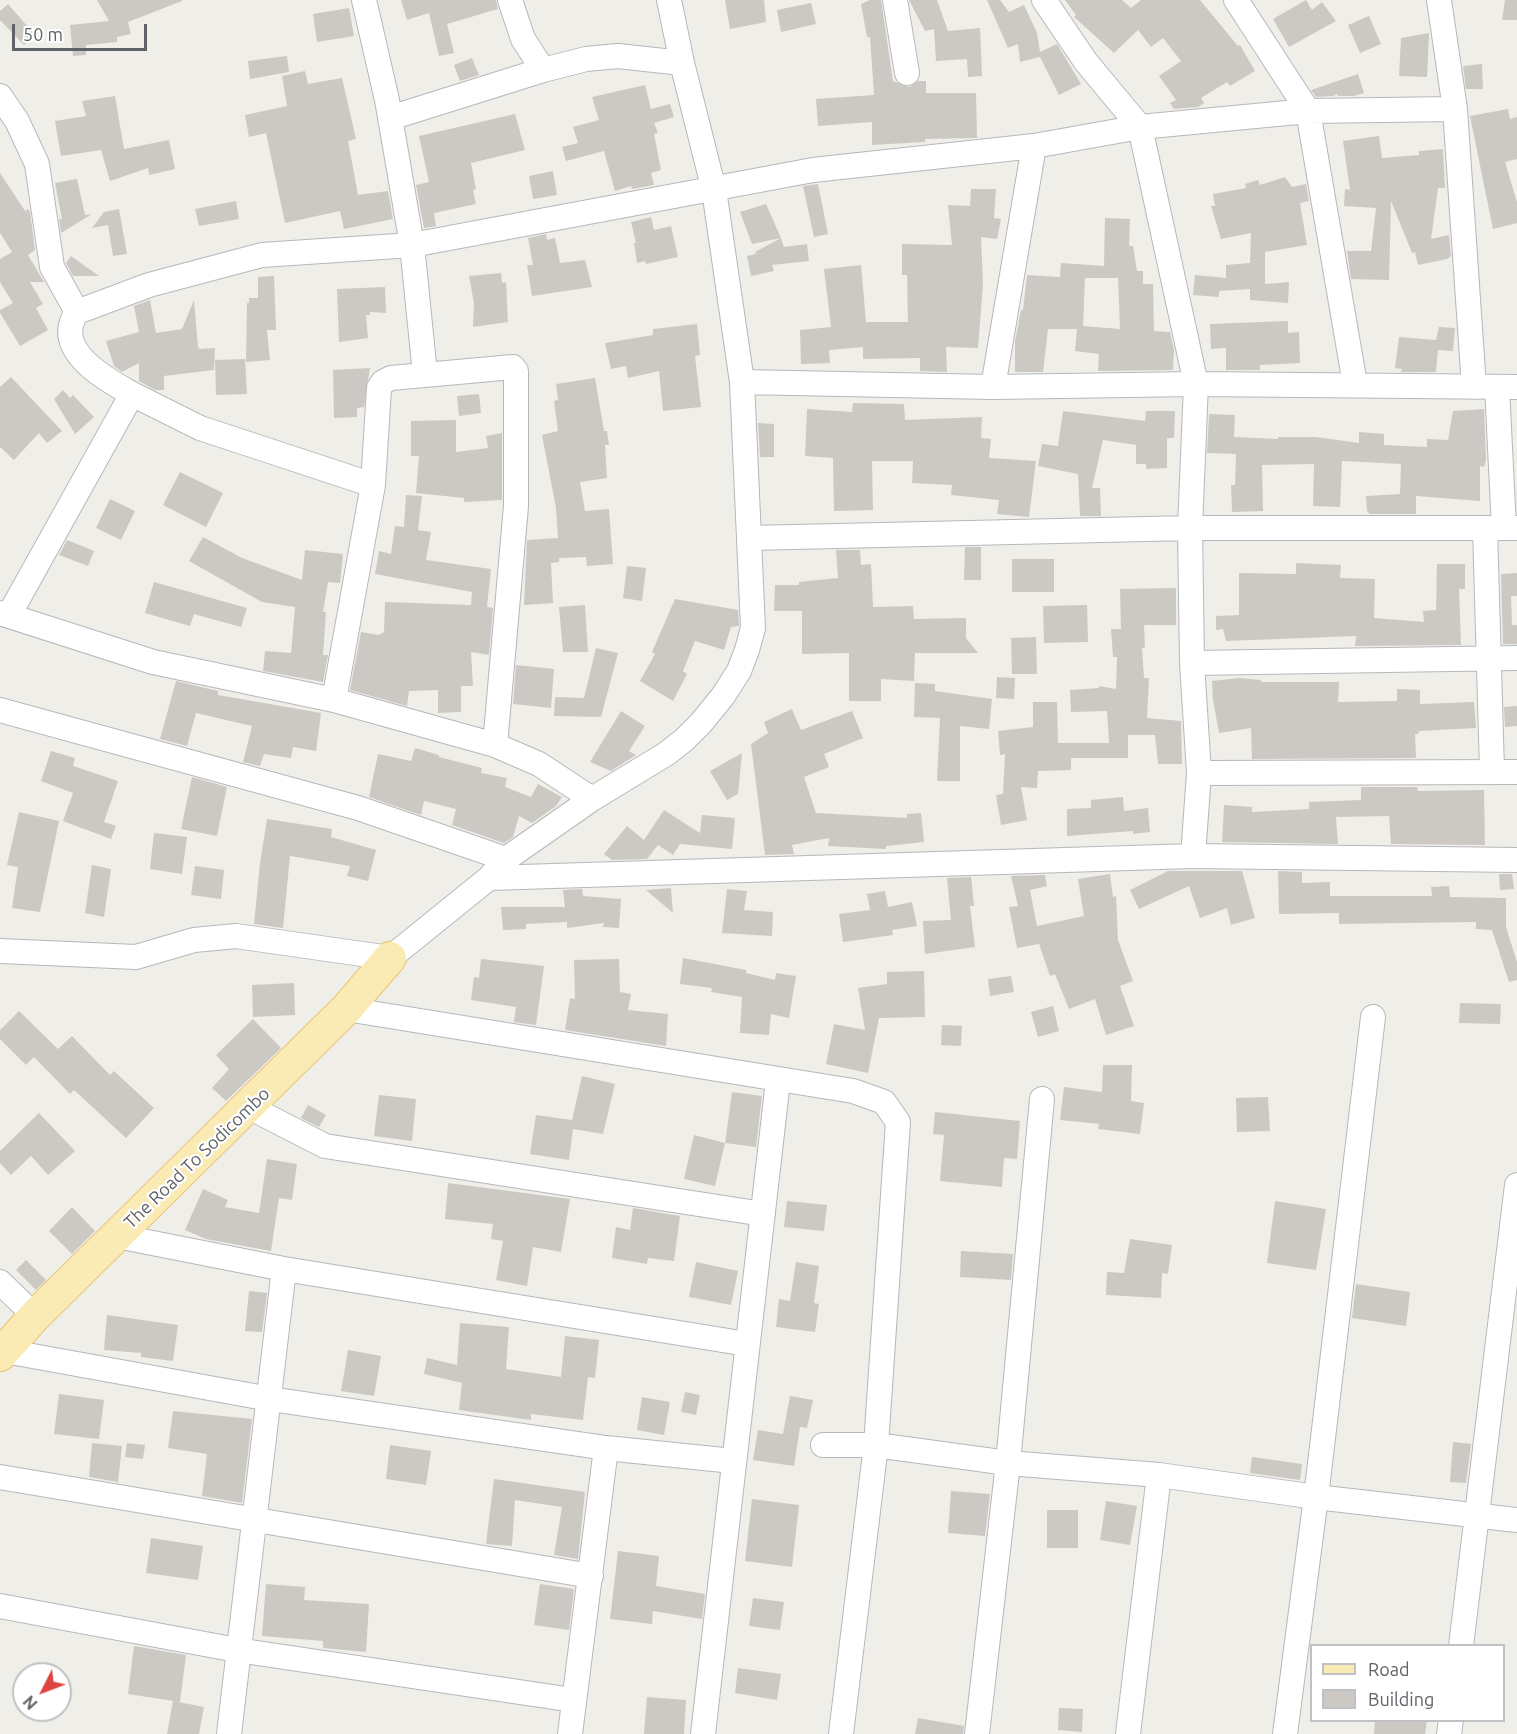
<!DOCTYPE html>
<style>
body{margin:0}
#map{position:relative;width:1517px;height:1734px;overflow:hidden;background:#f0eee8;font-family:Ubuntu,sans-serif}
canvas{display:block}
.legend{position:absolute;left:1310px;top:1644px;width:195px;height:78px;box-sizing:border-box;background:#fff;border:2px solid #bfc1c2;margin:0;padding:8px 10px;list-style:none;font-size:18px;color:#5f6367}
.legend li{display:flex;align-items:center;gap:12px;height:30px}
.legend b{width:30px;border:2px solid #bfc1c2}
.north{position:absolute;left:12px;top:1662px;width:60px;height:60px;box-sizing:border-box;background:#fff;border:2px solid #bfc1c2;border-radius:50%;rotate:228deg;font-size:16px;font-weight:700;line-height:24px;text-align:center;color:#5f6367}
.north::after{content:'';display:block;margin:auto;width:21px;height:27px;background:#de4440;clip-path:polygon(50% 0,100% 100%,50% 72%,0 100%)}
.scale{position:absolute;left:12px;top:24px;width:135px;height:27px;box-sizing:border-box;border:3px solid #5f6367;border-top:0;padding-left:8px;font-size:18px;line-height:21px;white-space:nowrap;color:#5f6367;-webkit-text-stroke:4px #fff;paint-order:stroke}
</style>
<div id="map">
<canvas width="1517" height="1734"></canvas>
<ul class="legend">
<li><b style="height:8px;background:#faeab3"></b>Road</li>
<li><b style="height:16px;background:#ccc9c4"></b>Building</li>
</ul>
<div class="north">N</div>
<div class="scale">50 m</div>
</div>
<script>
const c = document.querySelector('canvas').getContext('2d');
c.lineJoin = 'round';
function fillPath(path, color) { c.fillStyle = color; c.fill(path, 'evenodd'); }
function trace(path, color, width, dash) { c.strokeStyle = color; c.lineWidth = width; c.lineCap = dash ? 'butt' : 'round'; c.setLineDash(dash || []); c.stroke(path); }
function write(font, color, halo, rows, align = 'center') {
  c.font = font + ' Ubuntu,sans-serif'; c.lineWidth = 4.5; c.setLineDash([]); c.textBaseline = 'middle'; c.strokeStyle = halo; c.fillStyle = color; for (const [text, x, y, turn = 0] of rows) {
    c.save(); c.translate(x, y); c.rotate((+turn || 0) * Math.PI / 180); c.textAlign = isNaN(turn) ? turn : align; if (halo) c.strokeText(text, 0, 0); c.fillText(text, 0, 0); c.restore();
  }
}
fillPath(new Path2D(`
 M97 0H182V1L128 22 131 34 117 37V42L86 45V55L73 56 70 25 109 21Z
 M401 0H496L498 9 447 24 454 53 439 56 429 13 407 20Z
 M725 0H764L766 22 730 29Z
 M870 0H881L893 81 909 87 918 81H926V93H976L977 138 925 139V142L872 145V122L818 126 816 99 874 95 870 37H867L861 4Z
 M909 0H937L948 31 980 28 982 76 968 77 967 59 936 61 934 29 925 31Z
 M987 0H1000L1009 12 1024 5 1037 33 1040 52 1057 44 1081 84 1059 95 1040 57 1020 62 1018 44 1008 48Z
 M1065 0H1122L1131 8 1141 0H1200L1238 46 1240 45 1255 71 1230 86 1227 82 1201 98 1204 103 1198 107 1174 109 1170 103 1176 100 1159 76 1181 61 1163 38 1151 47 1138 30 1114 53 1074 17 1076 15Z
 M1306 0 1312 10 1322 2 1336 21 1289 47 1273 19Z
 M1505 0H1517V20H1502Z
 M811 3 816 24 781 32 777 10Z
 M8 4 35 35 24 45 0 20V11Z
 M349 8 354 36 317 42 313 14Z
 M1369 16 1381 44 1360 53 1348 25Z
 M1429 33 1427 77 1399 76 1401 38Z
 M287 56 289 72 250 79 248 61Z
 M472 58 479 75 460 81 454 65Z
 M1482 64 1483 89H1466L1463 66Z
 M305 71 308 84 342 78 356 139 348 141 358 195 388 191 393 219 344 229 340 211 285 223 266 133 249 137 245 115 287 106 282 76Z
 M1358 74 1364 93 1354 96H1338L1337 94 1333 96 1316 97 1311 90Z
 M645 85 651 109 670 104 674 117 654 123 658 133 654 134 661 170 651 173 654 185 632 189 631 186 615 191 604 151 566 161 562 147 578 143 573 127 599 120 592 97Z
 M115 96 124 149 169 140 175 169 149 175 148 168 110 181 101 150 61 156 55 121 86 116 82 101Z
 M1508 109 1510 119 1517 117V159L1505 162 1517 202V223L1493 229 1470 116Z
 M515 114 525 150 471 163 476 189 473 190 476 204 434 213 436 226 424 228 416 185 429 182 419 136Z
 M1379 136 1382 158 1419 155V151L1443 149 1445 188H1438L1431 239 1449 235 1451 256 1447 259 1418 265 1415 252 1412 253 1391 201 1389 280 1351 279 1347 251H1371L1376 208 1344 206 1345 189 1350 190 1343 141Z
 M553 171 557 195 533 199 529 176Z
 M0 173 25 211 28 209 30 212 35 250 28 255 44 282H30L43 304 36 308 48 330 20 346 0 313V310L13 303 0 282V259L12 252 0 233Z
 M1285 177 1292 187 1306 184 1309 201 1300 203 1307 245 1265 252V284L1289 282 1288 303 1250 300V289L1219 291V297L1193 295 1195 275 1226 278V265L1250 263 1251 233 1221 239 1211 206H1215L1213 194 1246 188 1245 184 1258 180 1260 185Z
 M77 179 85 215 92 214 61 233 59 219H62L55 183Z
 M818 184 828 234 814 237 803 186Z
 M971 189H996L994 218 1001 219 997 239 981 237 983 284 978 348 946 347 947 372 920 371V358L863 359V347L829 350 830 363 801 364 800 330 831 327 824 269 861 265 866 322H908L907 275H902V244L952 245 948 205 970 206Z
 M236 201 239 219 199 226 195 209Z
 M766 204 781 238 752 244 740 212Z
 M119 209 127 254 113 256 108 225 92 228 104 212Z
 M651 217 654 230 671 226 678 257 646 264 645 261 637 263 634 243H636L631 222Z
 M1105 218 1130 219 1129 246H1133L1137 271H1143V284H1153L1154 331 1170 332 1174 350 1173 370 1098 371 1099 354 1075 351 1077 329H1048L1043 372H1015V341L1021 310H1023L1027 275 1060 277 1061 263 1104 266ZM1085 278H1118L1120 329 1083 326Z
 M546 234 547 240 555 238 560 263 585 260 592 287 532 296 527 265H533L528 238Z
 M781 238 784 247 807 244 809 261 772 265 774 271 751 276 747 256 756 254 755 252Z
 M71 256 99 276H73L66 263Z
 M501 273 502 283 506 282 508 322 473 327 474 303 469 276Z
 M274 276 276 330H267L270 360 246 362 247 303H249V298H258V277Z
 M385 287 386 313 370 312V315H366L368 338 339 342 337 289Z
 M150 300 156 333 182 329 194 300 198 346 199 349 215 348 214 370 164 376V390H155L139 381V363L122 372 114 366 106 341 139 332 134 306Z
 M1288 321V333L1299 332 1300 363 1260 365V370H1226V348L1211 349 1210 324Z
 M697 324 700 355 695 356 701 407 663 411 659 371 628 378 626 366 611 369 605 343 653 335V329Z
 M1439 327 1455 328 1453 351 1438 350 1436 372H1401L1402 369 1395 368 1399 337 1436 340Z
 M245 359 247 394 216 395 215 360Z
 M370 368 364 407 357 408V417L334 418 333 370Z
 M11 377 62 431 47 443 39 433 14 460 0 447V387Z
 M595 378 604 431H607L609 445H605L607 478 580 482 585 511 609 509 613 564 587 566 586 557 559 558V562L551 563 553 603 524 605 527 540 558 538 556 508 542 435 558 431 554 401 558 400 556 384Z
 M63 390 70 398 73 395 94 417 75 434 54 399Z
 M479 394 481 413 459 416 457 396Z
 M853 403 904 404 905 420 982 417 981 438 991 439 989 458 1036 461 1029 517 997 514 999 500 951 495 952 485 912 483 913 461H872L873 510 834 511 833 458 805 456 807 409 852 412Z
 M1484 409 1486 460 1484 467 1480 466V501L1416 496V514H1370L1367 511 1366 496 1400 494 1401 464 1342 461 1340 507 1313 506 1314 464 1262 465 1263 511 1232 512 1231 485H1235L1236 454 1207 453 1209 414 1235 415 1234 437 1278 439V437H1316L1359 443V432L1384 434V445L1427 447V439L1448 440 1453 411Z
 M1063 411 1145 421 1146 411H1175L1174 438H1167V468L1146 469V464H1136V445L1103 440 1092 488H1100L1101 516H1080L1078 474 1038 466 1042 444 1058 446Z
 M456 420V452L488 448 486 436 502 433V500L464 502V498L416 493 419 456H411V421Z
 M758 423 774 424V457H760Z
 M180 472 223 493 206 527 163 505Z
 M406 495 422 496 418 530 431 532 426 560 491 569 487 607 493 608 489 655 471 652 473 686H461V712L438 713V690L409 691 407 706 350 690 361 632 379 635 384 632 385 602 471 605 472 592 375 574 379 551 391 554 395 526 404 527Z
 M110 499 135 511 121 540 96 528Z
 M203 537 242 558 302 580 305 550 343 554 340 583 328 582 323 612H326L323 655H328L323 682 263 671 265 651 291 653 295 607 262 602 189 561Z
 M67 540 94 551 88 566 59 555Z
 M965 547H981V580H964Z
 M836 550H860L861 565 871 564 873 607 913 606 914 619 966 618V638L978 653H915L914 681 881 679V701H849V653L802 654V611H774L775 585H799V582L838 578Z
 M1012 559H1054V592H1012Z
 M1296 563 1341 565 1340 578 1375 579 1374 618 1424 622 1423 611 1436 610 1437 564H1465V589H1459L1461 645 1355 646 1356 636 1226 641 1223 629 1216 630V616L1239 615V573L1296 574Z
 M627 566 646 568 642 601 623 598Z
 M1517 573V596H1511L1512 625H1517V644H1503L1501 574Z
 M154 582 247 608 241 627 194 614 190 626 145 613Z
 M1176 588V625H1144L1145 648H1142L1144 678H1149L1147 718 1181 721 1182 764H1158L1155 735H1128V758H1071V770L1038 771 1037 788 1021 787 1027 820 1001 825 996 795 1003 794 1005 754 1000 755 998 731 1033 727V702H1057L1058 743H1109L1107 711 1071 712 1070 690 1099 688V686L1116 689 1117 657H1113L1111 629H1121L1120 589Z
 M675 599 738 610 739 626 731 627 724 650 695 641 683 671 687 674 673 701 640 681 655 654 652 652Z
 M585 605 588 652H563L559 607Z
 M1087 605 1088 642 1044 643 1043 606Z
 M1036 637 1037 674H1012L1011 638Z
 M596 648 618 653 601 717 554 716 555 697 584 698Z
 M516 665 554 669 551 708 513 704Z
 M997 677 1015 678 1014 699 996 698Z
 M1239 678 1261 680V682H1339L1338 702 1397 701V689L1420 690V704L1474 702 1476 728 1419 731 1418 734H1415L1416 758 1252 759 1251 728 1219 733 1213 700 1212 681Z
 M176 681 218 691V695L321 713 316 751 293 747 291 758 264 754 260 766 243 762 252 726 196 713 187 746 160 739Z
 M915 683 935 684V691L992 699 989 729 960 726V781H937L940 718 914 717Z
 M1517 706V726L1505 727 1504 707Z
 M792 709 801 730 852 711 863 738 824 754 829 767 804 777 816 813 907 818V814L921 813 924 842 886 846V849L828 846 829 838 792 845 794 854 765 855 751 744 768 733 764 722Z
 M621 711 645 726 629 751 636 755 611 771 590 762Z
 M415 748 439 755V757L482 768 481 773 507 778 505 787 531 797 538 784 562 797 556 806 532 823 519 816 513 837 504 843 452 825 456 809 424 801 421 815 369 797 378 754 411 761Z
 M51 751 75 758 73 766 118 781 104 822 116 826 111 839 63 821 73 793 41 781Z
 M742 753 738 794 727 800 710 771Z
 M192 777 227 787 217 836 181 829Z
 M1361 787H1417L1418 791 1484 790 1485 845 1391 844 1389 816 1336 817 1338 844 1222 842 1224 805 1252 807V812L1309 809V802L1361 800Z
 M1123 797 1124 811 1148 808 1150 832 1133 834V831L1067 836V809L1091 808V800Z
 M664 810 700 833 702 815 735 818 732 849 680 844 673 855 658 845 647 859 612 860 604 854 627 826 644 840Z
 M19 812 59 821 40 912 12 908 18 867 7 865Z
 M267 819 332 829 331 837 376 850 368 881 347 876 350 866 290 856 283 928 254 924 260 863Z
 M154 833 187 837 182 874 150 869Z
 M92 865 111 869 104 917 85 913Z
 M195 866 224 870 221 899 191 895Z
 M1168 871H1242L1255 918 1231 925 1227 908 1200 918 1189 886 1139 909 1130 890Z
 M1278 871 1302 872V883L1330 882V896H1432L1431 887 1449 886 1450 897 1506 898V927L1517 962V980L1509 982 1492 930 1476 929V922L1339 924V913L1279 914Z
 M1110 874 1113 897 1116 896 1118 940 1133 981 1120 986 1134 1026 1106 1035 1095 999 1069 1009 1055 974 1050 976 1039 944 1017 948 1009 907 1018 906 1011 876 1045 875 1047 886 1030 890 1037 926 1084 916 1078 879Z
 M1499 874H1512L1514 889 1500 890Z
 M971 877 974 906H970L975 947 925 954 923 921 951 920 947 878Z
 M671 888 673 913 646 890Z
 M582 889 583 896 621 899 619 928 603 927 604 923 567 928V922L526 924V929L503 930 501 907H565L563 890Z
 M727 889 747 891 744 910 773 912 772 936 722 933Z
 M885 891 888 907 912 902 917 926 892 930 893 935 843 942 839 914 870 910 867 894Z
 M683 958 746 970V973L775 980 776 973 796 976 789 1018 771 1014 769 1035 740 1033 742 997 711 992 712 988 680 984Z
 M481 959 544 966 536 1025 514 1022 516 1007 471 1000 474 977 479 978Z
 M619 959 620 992 631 994 628 1010 668 1014 666 1046 565 1030 570 998 575 999 574 960Z
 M924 971 925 1017 879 1018 868 1073 826 1064 834 1024 865 1030 858 988 887 984V972Z
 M1011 976 1014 992 990 996 988 979Z
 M294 983 295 1015 253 1017 252 985Z
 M1460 1003 1501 1004 1500 1024 1459 1023Z
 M1053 1006 1059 1031 1038 1037 1031 1012Z
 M19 1011 58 1049 72 1036 110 1075 114 1071 154 1108 126 1138 74 1090 70 1094 34 1057 26 1065 0 1039V1030Z
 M253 1019 281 1048 226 1101 212 1088 229 1069 216 1055Z
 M942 1025 962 1026 961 1046 941 1045Z
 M1103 1065H1132L1131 1101 1144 1103 1140 1134 1098 1129 1099 1124 1060 1120 1064 1087 1102 1092Z
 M582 1076 615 1084 603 1134 573 1129 569 1160 530 1154 536 1115 572 1120Z
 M732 1092 762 1096 756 1147 725 1143Z
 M379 1095 416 1099 412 1141 374 1136Z
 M1268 1097 1270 1131 1237 1132 1236 1098Z
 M308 1105 326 1115 319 1127 301 1118Z
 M935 1112 1020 1121 1017 1159 1004 1158 1002 1187 940 1181 944 1135 933 1134Z
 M39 1113 75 1151 48 1175 31 1156 11 1175 0 1163V1151Z
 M694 1135 725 1143 715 1186 684 1179Z
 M267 1159 297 1164 292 1200 279 1198 271 1251 206 1239 185 1230 203 1189 228 1200 225 1207 259 1213Z
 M448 1183 570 1199 561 1252 533 1247 527 1286 496 1280 503 1241 491 1239 493 1224 445 1219Z
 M787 1201 827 1205 824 1231 784 1227Z
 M1275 1201 1326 1209 1316 1270 1267 1263Z
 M72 1207 95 1231 72 1254 49 1231Z
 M633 1208 680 1216 674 1261 648 1258 647 1264 612 1258 616 1227 630 1230Z
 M1130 1239 1172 1245 1168 1274 1162 1273 1161 1298 1106 1295 1107 1272 1124 1273Z
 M961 1251 1013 1254 1011 1280 960 1277Z
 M26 1260 46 1280 36 1290 16 1270Z
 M696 1262 738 1271 731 1305 689 1297Z
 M796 1262 819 1266 814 1303 819 1304 815 1332 776 1327 779 1299 790 1301Z
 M1356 1284 1410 1292 1406 1326 1352 1318Z
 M249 1291 267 1293 262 1332 245 1331Z
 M107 1315 178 1325 173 1361 141 1357V1353L104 1350Z
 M460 1323 509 1327 506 1369 561 1377 565 1336 599 1340 595 1378 588 1377 583 1420 531 1414V1420L459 1410 462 1383 424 1374 427 1358 457 1365Z
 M348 1350 381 1356 374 1396 341 1391Z
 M685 1392 700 1395 696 1415 681 1412Z
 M59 1394 104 1400 99 1439 54 1434Z
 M790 1396 813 1400 807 1428 800 1427 794 1466 753 1460 758 1430 783 1434Z
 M642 1397 670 1402 664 1435 637 1430Z
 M173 1411 252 1419 242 1503 202 1496 207 1454 168 1448Z
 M1453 1442 1471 1444 1466 1483 1450 1482Z
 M92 1443 122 1446 118 1482 89 1477Z
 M127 1443 145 1445 143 1459 125 1457Z
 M390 1445 431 1451 426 1485 386 1479Z
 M1252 1457 1302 1464 1300 1480 1250 1473Z
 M494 1479 585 1492 578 1559 554 1555 562 1507 515 1500 512 1546 486 1544Z
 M951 1491 990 1494 985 1536 948 1533Z
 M752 1499 799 1505 792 1567 745 1561Z
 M1106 1501 1137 1506 1130 1545 1100 1540Z
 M1047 1510H1078V1548H1047Z
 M151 1538 203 1546 198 1580 146 1573Z
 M618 1551 659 1556 656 1586 705 1594 702 1619 653 1611 652 1624 610 1619Z
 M266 1584 305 1587 304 1600 369 1604 366 1652 323 1648V1641L262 1636Z
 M540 1584 574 1589 569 1630 534 1625Z
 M753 1598 784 1602 780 1630 749 1626Z
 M134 1646 186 1655 180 1702 128 1694Z
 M738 1668 781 1674 777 1700 735 1693Z
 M647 1697 686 1700 684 1734H644Z
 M173 1701 204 1707 199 1734H167Z
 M1059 1708 1083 1709 1082 1732 1058 1730Z
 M918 1718 964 1726 963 1734H915Z
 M1375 1720H1427L1425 1734H1374Z`), '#ccc9c4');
const minor = new Path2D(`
 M364 0 387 100 412 245 425 374
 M510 0 523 39 543 70 586 59 618 56 682 63
 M895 0 907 73
 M1236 0 1308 111 1355 384
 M1439 0 1455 109 1474 387
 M0 96 17 121 37 164 52 267 77 312
 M390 118 543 70
 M742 382 993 387 1196 384 1517 387
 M993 387 1034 146
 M1497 387 1504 528
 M132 394C106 379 51 350 77 312L149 285 262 255 412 245 813 170 1034 146 1140 127 1308 111 1455 109
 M1485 528 1492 771
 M749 538 1190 528H1517
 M0 613 153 662 334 700 495 745 539 764 592 799
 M9 615 132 394 200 428 373 485
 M1192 663 1517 658
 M334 700 373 485 379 388 383 382 391 378 513 367 516 371V506L495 745
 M0 710 358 808 506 859
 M1199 773 1517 772
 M1193 856 1517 860
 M489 878 1193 856 1199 773 1192 663 1190 528 1196 384 1140 127 1086 62 1044 0
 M0 951 136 957 194 940 236 936 390 958 489 878 506 859 592 799 666 754 684 740 701 723 723 696 739 671 747 650 753 628 742 382 714 190 682 63 669 0
 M346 1009 853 1091 884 1102 898 1122 876 1445 841 1734
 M249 1107 325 1146 763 1214
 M117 1236 284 1269 747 1344
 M0 1282 35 1316
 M5 1351 270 1399 606 1448 733 1461
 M823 1445H876L1008 1463 1159 1475 1316 1497 1517 1520
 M0 1477 591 1576
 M0 1606 237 1650 573 1700
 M1461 1646 1517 1185
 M229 1734 284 1269
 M570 1734 606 1448
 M703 1734 778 1081
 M977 1734 1008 1463 1042 1099
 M1128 1734 1159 1475
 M1285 1734 1316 1497 1373 1017
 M1449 1734 1451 1720`);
const major = new Path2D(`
 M0 1355 35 1316 346 1009 390 958`);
trace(minor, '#b5b8bb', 26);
trace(major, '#e8be69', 34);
trace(minor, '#fff', 24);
trace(major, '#faeab3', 32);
write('18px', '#5f6367', '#fff', [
 ["The Road To Sodicombo",197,1158,-44]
]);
</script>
